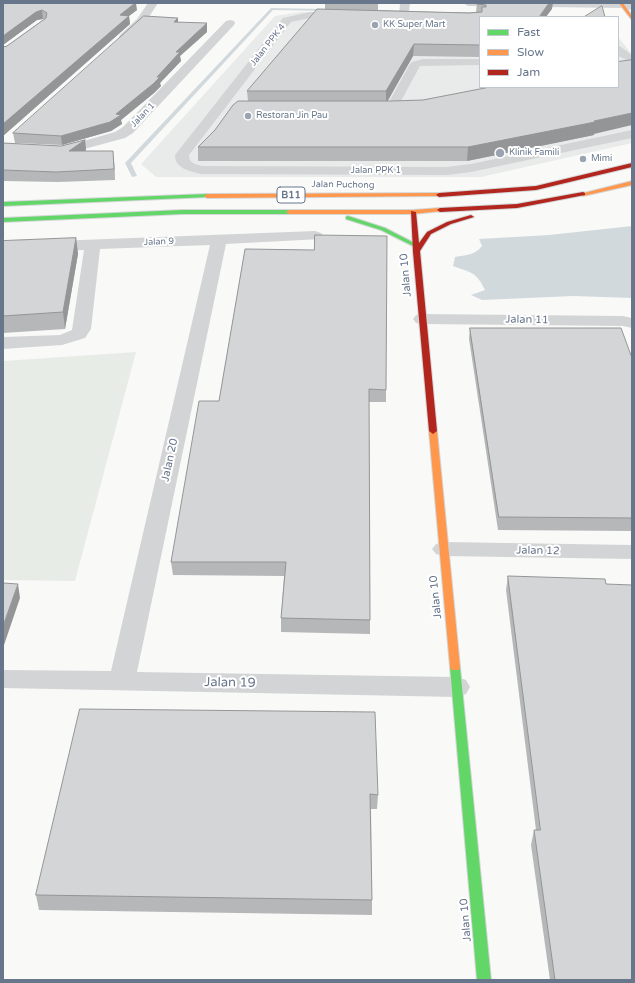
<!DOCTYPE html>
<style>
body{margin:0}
#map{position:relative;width:635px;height:983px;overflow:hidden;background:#f9f9f8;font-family:"Varela Round",sans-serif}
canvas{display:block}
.frame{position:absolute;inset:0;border:4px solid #67768b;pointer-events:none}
.legend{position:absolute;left:479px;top:16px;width:140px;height:72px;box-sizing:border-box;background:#fff;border:1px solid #c2c8d1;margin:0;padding:5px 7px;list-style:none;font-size:12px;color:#67768b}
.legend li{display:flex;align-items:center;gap:8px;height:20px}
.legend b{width:20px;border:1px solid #c2c8d1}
</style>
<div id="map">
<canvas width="635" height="983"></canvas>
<div class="frame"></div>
<ul class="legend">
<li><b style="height:5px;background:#63d668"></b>Fast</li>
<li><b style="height:5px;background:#ff974d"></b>Slow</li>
<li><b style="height:5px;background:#b3261e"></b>Jam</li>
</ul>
</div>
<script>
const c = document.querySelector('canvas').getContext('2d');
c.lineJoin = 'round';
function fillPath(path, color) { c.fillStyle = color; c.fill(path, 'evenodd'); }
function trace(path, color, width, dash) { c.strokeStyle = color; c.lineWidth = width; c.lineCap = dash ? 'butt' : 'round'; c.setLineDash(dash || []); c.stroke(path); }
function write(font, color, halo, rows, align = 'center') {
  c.font = font + ' "Varela Round",sans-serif'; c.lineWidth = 4; c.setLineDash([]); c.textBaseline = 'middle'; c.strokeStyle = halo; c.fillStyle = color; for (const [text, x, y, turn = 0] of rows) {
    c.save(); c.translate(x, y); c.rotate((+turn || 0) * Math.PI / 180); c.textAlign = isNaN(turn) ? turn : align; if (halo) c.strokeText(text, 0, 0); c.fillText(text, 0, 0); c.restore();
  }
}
fillPath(new Path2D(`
 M300 12 527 17H480V87H618V37L632 54V143L481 177H156L141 164 275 16Z`), '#e9ebea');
fillPath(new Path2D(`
 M136 352 75 581 3 580V361Z`), '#e8ece6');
fillPath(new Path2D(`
 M632 226V298L573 296 482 300 471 295 485 290C476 271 471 273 453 266L455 257C466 255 475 255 482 246L479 239 549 235Z`), '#d2d9dd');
fillPath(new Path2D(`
 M271 8 325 9 327 10 325 11 273 10 131 163 137 176 132 177 125 163 126 162Z
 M453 12H479L481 13 479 14H452Z`), '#d2d9dd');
const fast = new Path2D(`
 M207 194 209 195V197L3 206V202Z
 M182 210H289L292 212 289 214H182L3 222V218Z
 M348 216 385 228 418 245 413 246 381 230 346 219V217Z
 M455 663 459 664 460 667 491 980H477L450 667 451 664Z`);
const slow = new Path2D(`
 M619 3H623L632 16V20Z
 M632 181V185L583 196 580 194Z
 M439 193 442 195 441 196 207 198 204 196 207 194Z
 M440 208 443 210 442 211 413 214H289L286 212 289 210H413Z
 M433 428 437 431 460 667 459 670H451L450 667 429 431Z`);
const jam = new Path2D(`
 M632 163V167L536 190 439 197 436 195 439 193 536 186Z
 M583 192 585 193V195L517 208 440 212 437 210 440 208 517 204Z
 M411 211 416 212 419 243 427 232 447 222 471 215 474 217 451 224 431 234 420 251 437 431 433 434 429 431 413 252Z`);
trace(fast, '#d4d6d8', 2);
trace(slow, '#d4d6d8', 2);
trace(jam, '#d4d6d8', 2);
fillPath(new Path2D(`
 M148 3H158L145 23 128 39H120L119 37 120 35 137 19Z
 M400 3H410L408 19H400L399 17Z
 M463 3H627L632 4V10L622 8 468 6Z
 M310 12 341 13 346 16 341 19 310 18 291 22 189 155C189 163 195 164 202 166L447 167 471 164 632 130V138L471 172 447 175 201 174C190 171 175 169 175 155L283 18Z
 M230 20 234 21 235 23 234 25 133 133 125 138 62 155 3 152V144L62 147 115 132 123 127 226 21Z
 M618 46C623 47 627 52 632 55V62L618 56Z
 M423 59H480V65L420 66 395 112H387L385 109 410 64 412 62Z
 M315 231 321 233 323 236 321 239 226 244 137 672 457 677 466 680 470 687 466 694 457 697 3 688V670L111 671 210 245 100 249 91 329 85 338 62 345 3 349V337L60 335 72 330 84 250 3 253V243Z
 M422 314 623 316 632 318V328L623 326 422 324 416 323 413 319 416 315Z
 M444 542 632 545V559L444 556 436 554 432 549 436 544Z`), '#d3d4d5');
fillPath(fast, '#63d668');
fillPath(slow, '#ff974d');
fillPath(jam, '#b3261e');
fillPath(new Path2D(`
 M3 3 137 10 129 16 130 24 3 136V47L7 46 44 19H43L37 20 3 45Z
 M325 3H378V10L469 13 476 12 477 4 552 9 480 17V57L413 56 387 101 594 134V135L467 161H198V147L248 101 247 91 325 9Z
 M178 18V22L207 32 180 56 181 61 160 83 161 86 154 93 121 120 122 124 111 131 62 145 15 143 13 133Z
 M85 140 86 150 85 151 114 161 115 180 58 182 3 181V143L61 146Z
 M76 238 78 254 65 329 3 333V241Z
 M245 249 386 390V402H369L370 620V634L281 632V618L284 576 173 575 171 562 219 401Z
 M470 328 632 358V531L498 530 469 339Z
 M508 576 632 980H550L531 845 534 830H536L506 590Z
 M80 709 378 795 377 809H371L372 900V915L39 910 36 895Z`), '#b6b7b8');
fillPath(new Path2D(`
 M135 3H136L137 10 129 16 130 24 3 136V124L120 15Z
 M549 3H553L552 9 546 17H539Z
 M42 10 43 19 37 20 3 45V36L36 12Z
 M178 18V26L174 22Z
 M207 23V32L180 56 181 61 160 83 161 86 154 93 121 120 122 124 111 131 62 145 61 136 116 114 157 77 176 52Z
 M414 44 413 56 386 104V91Z
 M632 113V125L594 134V135L467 161 468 147Z
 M85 140 86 150 71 161 69 151Z
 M113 151 114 161 115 180 114 169Z
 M76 238 78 254 65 329 63 312Z
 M18 584 20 598 3 648V626Z`), '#949596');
const building = new Path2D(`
 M3 3H135L120 15 129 16 3 124V47L7 46 46 18 47 13 42 10 36 12 3 36Z
 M478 3H549L539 17H480V45L414 44 386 91H247L317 9 469 13 482 12V7H486V5L477 4Z
 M602 6 605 17H584Z
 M144 16 178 18 174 22 207 23 176 52H180L157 77H160L153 84 116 114 121 115 110 122 61 136 13 133Z
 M632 60V113L594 121 595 122 468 147H198L215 130 233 105 238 101H391L423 100 490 87H618V62Z
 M85 140 69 151H113L114 169 56 172 3 170V143L61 146Z
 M315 235 387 236 386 390 369 389 370 620 281 618 286 562H171L199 401H219L245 249 314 250Z
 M76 238 63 312 3 316V241Z
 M470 328H621L632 358V518L499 517Z
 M508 576 605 579 606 584 632 585V980H555L534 830H540Z
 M3 583 18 584 3 626Z
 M80 709 375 712 378 795 370 794 372 900 36 895Z`);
fillPath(building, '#d4d5d6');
trace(building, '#949596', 1);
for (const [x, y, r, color] of [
 [375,25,4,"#9aa4b1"],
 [248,116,4,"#9aa4b1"],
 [500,153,5,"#9aa4b1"],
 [583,159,4,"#9aa4b1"]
]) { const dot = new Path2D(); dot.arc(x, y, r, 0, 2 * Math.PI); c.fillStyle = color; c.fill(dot); trace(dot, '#fff', 1.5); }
write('9px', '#67768b', '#fff', [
 ["KK Super Mart",383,25],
 ["Restoran Jin Pau",256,116],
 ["Klinik Famili",509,153],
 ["Mimi",591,159]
], 'left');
write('9px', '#67768b', '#fff', [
 ["Jalan PPK 4",268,45,-52],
 ["Jalan 1",143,115,-46],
 ["Jalan PPK 1",376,171],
 ["Jalan Puchong",343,185,1],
 ["Jalan 9",159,242,-2]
]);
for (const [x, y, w] of [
 [291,195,28]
]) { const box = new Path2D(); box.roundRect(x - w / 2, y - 8, w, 16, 3); c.fillStyle = '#fff'; c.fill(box); trace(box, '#67768b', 1); }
write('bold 10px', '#67768b', null, [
 ["B11",291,195]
]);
write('11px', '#67768b', '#fff', [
 ["Jalan 10",406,275,-95],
 ["Jalan 11",527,320,1],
 ["Jalan 20",170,460,-78],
 ["Jalan 12",538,551,1],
 ["Jalan 10",436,597,-96],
 ["Jalan 10",466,920,-95]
]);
write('13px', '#67768b', '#fff', [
 ["Jalan 19",230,683,1]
]);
</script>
